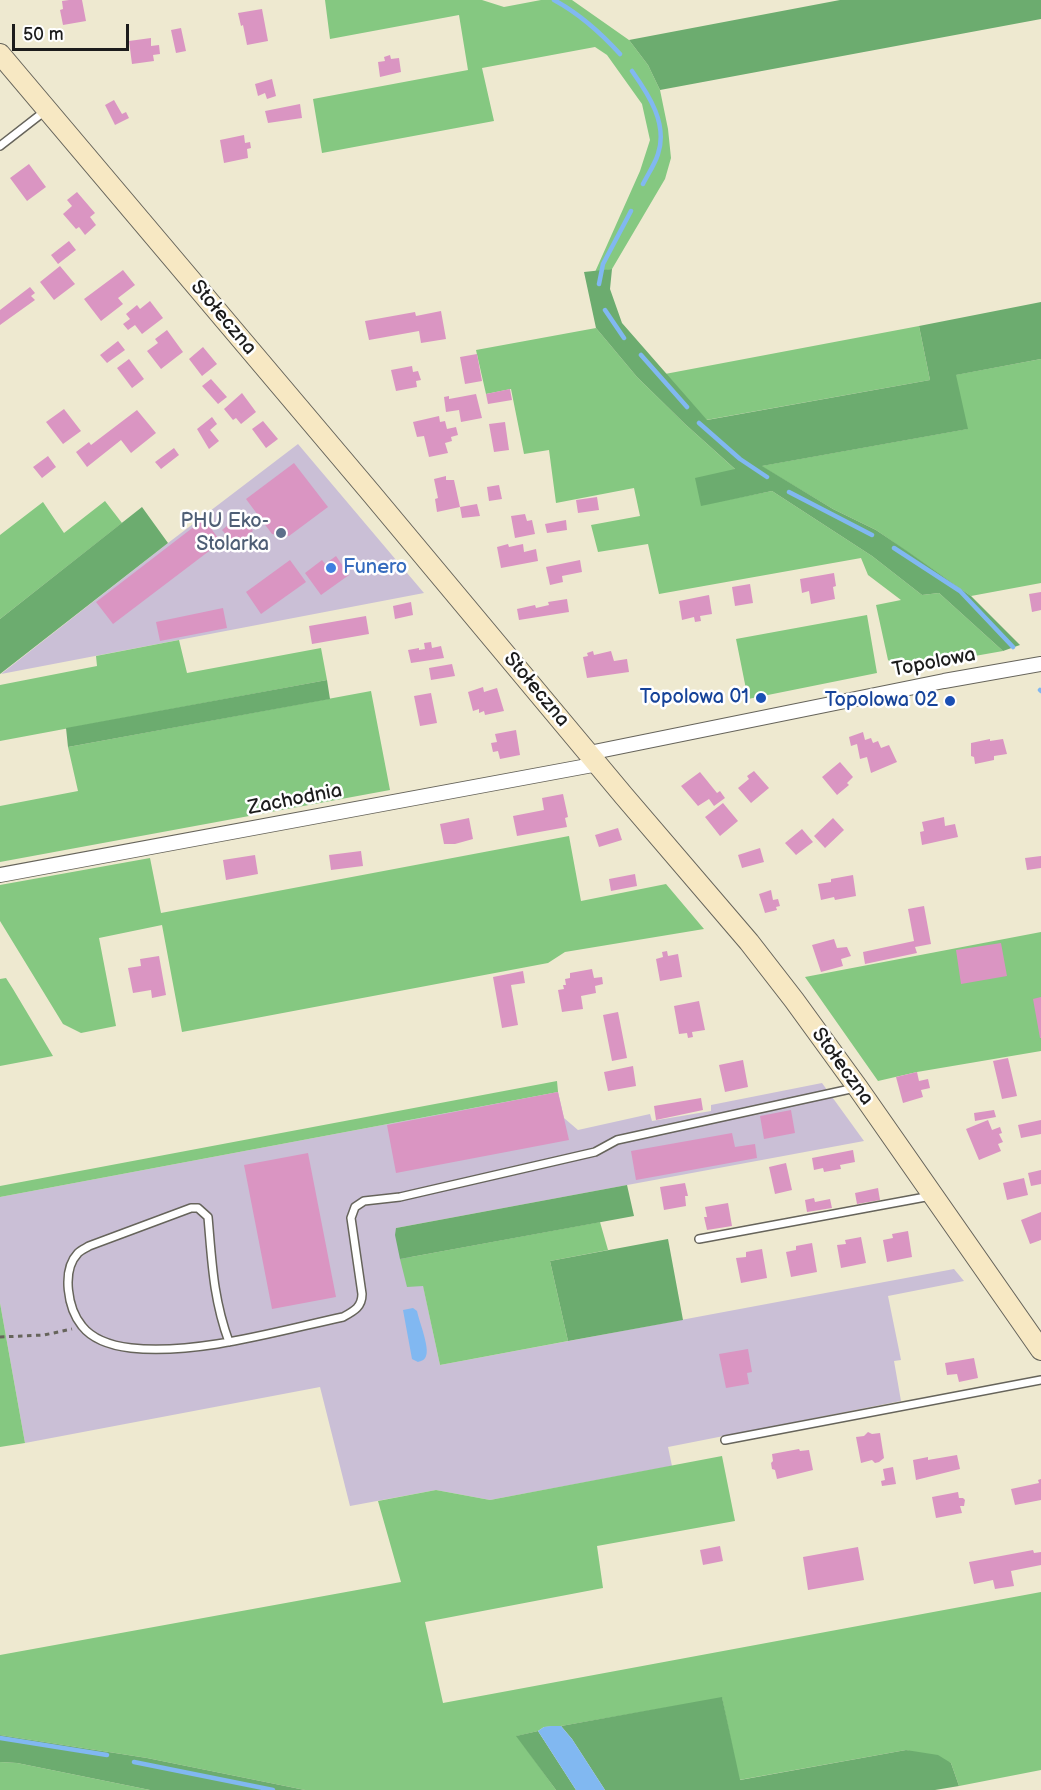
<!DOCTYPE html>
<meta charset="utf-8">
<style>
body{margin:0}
#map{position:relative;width:1041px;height:1790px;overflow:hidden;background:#eee9d0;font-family:"Balsamiq Sans",sans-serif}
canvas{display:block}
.scale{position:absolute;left:12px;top:24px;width:117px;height:27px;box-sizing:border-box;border:3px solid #1c1c1c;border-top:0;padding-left:8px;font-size:18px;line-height:21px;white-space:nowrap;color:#1c1c1c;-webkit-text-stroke:4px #fff;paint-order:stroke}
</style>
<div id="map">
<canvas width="1041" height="1790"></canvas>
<div class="scale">50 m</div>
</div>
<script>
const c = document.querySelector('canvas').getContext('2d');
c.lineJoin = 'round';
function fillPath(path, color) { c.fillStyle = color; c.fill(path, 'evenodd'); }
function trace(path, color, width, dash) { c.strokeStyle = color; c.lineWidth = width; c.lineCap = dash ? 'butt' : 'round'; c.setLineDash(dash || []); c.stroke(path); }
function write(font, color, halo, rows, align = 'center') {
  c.font = font + ' "Balsamiq Sans",sans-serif'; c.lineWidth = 5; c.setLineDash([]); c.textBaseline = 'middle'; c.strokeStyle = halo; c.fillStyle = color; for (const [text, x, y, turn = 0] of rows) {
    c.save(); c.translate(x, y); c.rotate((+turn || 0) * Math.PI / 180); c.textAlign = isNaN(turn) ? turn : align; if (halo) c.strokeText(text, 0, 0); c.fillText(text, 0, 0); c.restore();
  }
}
fillPath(new Path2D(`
 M298 444 424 593 1 674 168 543Z
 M822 1083 864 1141 396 1228 423 1285 440 1365 954 1269 964 1281 888 1296 901 1360 894 1361 901 1401 668 1447 672 1466 490 1500 436 1490 350 1506 320 1387 25 1443 0 1303V1197L558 1092 564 1118 578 1130 650 1114 652 1121 711 1111V1105Z`), '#cabfd6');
fillPath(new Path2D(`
 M325 0H482L504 7 541 0H572L629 40 648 65 660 90 668 129 671 158 665 179 612 269 595 272 640 171 650 140 642 104 607 55 595 47 482 68 494 121 322 153 313 99 468 70 459 15 330 39Z
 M919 326 930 380 706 420 665 374Z
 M596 328 637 377 685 424 736 470 701 505 772 491 872 556 922 595 939 593 1003 651 901 669 888 660 876 605 901 600 868 575 861 558 659 594 648 544 598 552 591 525 640 516 634 488 556 503 549 450 524 454 511 389 486 394 476 350Z
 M1041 359V583L971 596 876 530 833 509 761 466 967 429 955 375Z
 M105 501 122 523 0 619V535L43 502 64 533Z
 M867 615 877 673 748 699 736 639Z
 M179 640 187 673 321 648 327 680 0 741V685L97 666 96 656Z
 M371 691 390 790 0 862V806L78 791 68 747Z
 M569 836 581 901 666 884 704 929 565 952 548 963 182 1032 162 925 99 938 116 1026 81 1033 63 1024 0 921V885L150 858 161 913Z
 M1041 932V1051L917 1072 878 1081 805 977Z
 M6 978 13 989 53 1056 0 1066V979Z
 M557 1081 558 1092 0 1197V1186Z
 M600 1222 608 1250 550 1261 568 1341 440 1365 423 1286 407 1287 400 1259Z
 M0 1303 25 1443 0 1447Z
 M722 1456 735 1521 597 1546 603 1588 425 1622 443 1703 1041 1592V1770L959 1786 951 1763 906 1750 739 1780 722 1698 561 1726 544 1727 538 1731 517 1736 556 1790H305L147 1758 0 1735V1655L401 1582 378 1501 436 1490 490 1500Z
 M0 1762 17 1763 150 1790H0Z`), '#85c881');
fillPath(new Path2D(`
 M840 0H1041V19L660 90 648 65 629 40Z
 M612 269 610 289 622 323 707 420 930 380 919 326 1041 302V359L956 375 968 429 762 466 833 509 876 530 907 551 971 596 1020 645 1003 651 939 593 922 595 872 556 772 491 701 506 695 478 735 469 685 424 637 377 596 328 584 272Z
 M142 507 168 543 0 674V619Z
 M327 680 330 699 68 747 66 728Z
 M627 1185 634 1216 400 1259 395 1235 396 1228Z
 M668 1239 683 1320 568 1341 550 1261Z
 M722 1697 740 1780 906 1750 938 1755 951 1763 959 1786 935 1790H605L572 1739 561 1726Z
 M538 1731 576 1790H556L516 1736Z
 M0 1735 147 1758 305 1790H150L17 1763 0 1762Z`), '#6cac6f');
fillPath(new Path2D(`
 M413 1308 417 1311C419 1321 430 1348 426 1356 425 1360 421 1361 418 1362L412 1359 403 1310Z
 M551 1726H561L572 1739 605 1790H576L538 1731 544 1727Z`), '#81b8f1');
trace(new Path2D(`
 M554 0C580 14 600 32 620 54
 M632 71C649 95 668 124 658 154 655 164 648 174 643 184
 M599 284 603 264 631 211
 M605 310 624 338
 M641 355 687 407
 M699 423 740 459 767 477
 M789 492 872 535
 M894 548 960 591 1013 647
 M1040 690 1041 691
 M0 1738 107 1755
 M134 1762 273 1790`), '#81b8f1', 4.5);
fillPath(new Path2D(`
 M69 0H82L86 21 63 25 60 10 63 9 62 1Z
 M262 9 268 41 247 45 243 25 241 26 238 13Z
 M181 28 186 51 176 53 171 30Z
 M151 38V46L159 45 160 54 153 55 154 61 132 64 129 41Z
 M390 55 391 59 399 58 401 72 380 77 378 62 385 61 384 57Z
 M272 79 276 96 267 99 265 93 258 96 255 84Z
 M114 100 122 114 126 112 129 118 115 125 105 105Z
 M300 104 302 118 268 123 265 111Z
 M244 135 245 143 250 142 251 148 247 149 248 158 224 163 220 140Z
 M29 164 46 187 27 201 10 178Z
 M77 192 95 213 90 217 96 225 85 235 79 227 76 229 63 214 72 206 67 200Z
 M69 241 76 250 58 264 51 255Z
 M60 266 75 284 54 300 40 282Z
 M123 270 135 285 118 298 123 304 101 321 84 299Z
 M30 287 35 293 31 296 35 300 0 325V310Z
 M150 301 163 318 142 334 135 325 128 330 123 324 130 319 126 314 137 305 140 309Z
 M441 311 446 339 421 343 419 331 369 340 365 321 415 312 416 316Z
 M167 330 183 352 161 369 147 351 158 343 155 339Z
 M118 341 125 350 107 363 100 355Z
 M203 347 217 364 202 376 189 359Z
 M477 354 482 381 465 384 460 357Z
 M129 359 144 379 132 388 117 368Z
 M412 366 413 372 418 371 421 380 416 381 417 387 396 391 391 370Z
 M211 379 227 397 218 404 202 386Z
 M510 389 512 400 488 404 486 394Z
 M242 393 256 412 241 424 236 418 233 420 224 409Z
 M476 394 482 418 461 422 459 410 446 412 444 397 449 396V399Z
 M64 409 81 431 63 444 46 422Z
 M137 410 156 433 131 453 121 440 87 467 76 452 89 442 91 445Z
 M439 416 440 422 445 421 447 429 456 427 458 435 451 437 452 441 445 443 448 453 429 457 424 436 417 437 413 422Z
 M212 417 217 424 210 430 219 441 209 449 197 429Z
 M263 421 278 439 266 448 252 429Z
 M505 422 509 450 494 452 489 424Z
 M174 448 179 455 161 469 155 462Z
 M48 456 56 467 42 478 33 467Z
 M294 463 328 507 289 536 272 534 246 499Z
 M446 476V480H454L460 507 437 512 435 499 438 498 434 479Z
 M499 485 502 499 489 501 487 487Z
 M597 497 599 510 578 513 576 500Z
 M477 504 480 516 462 518 460 507Z
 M525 514 527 521 532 520 535 534 515 538 511 516Z
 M240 515 253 531 236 546 222 530Z
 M204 519 221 542 113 624 96 602Z
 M566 520 567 530 547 533 545 524Z
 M508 544 509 547 523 544 524 552 536 549 538 561 501 568 497 547Z
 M336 556 349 575 321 595 305 573 322 560 325 564Z
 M290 560 306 582 261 614 246 592Z
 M580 560 582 572 562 576 563 582 550 585 546 567Z
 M834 573 836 586 833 587 835 599 811 604 809 591 802 593 800 579Z
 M750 584 753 603 735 606 732 587Z
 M1041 592V610L1032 612 1029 594Z
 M709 595 712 614 700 616 701 621 695 622 694 617 682 620 679 601Z
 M567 599 569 612 519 620 517 609 535 605 536 608 549 605 548 602Z
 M411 602 413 615 395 619 393 606Z
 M223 608 227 628 160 641 156 622Z
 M366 616 369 634 312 644 309 626Z
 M431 642 432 648 441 646 444 658 411 663 408 650 419 648V650L425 649 424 643Z
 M593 651 594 655 611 651 614 661 627 659 629 672 587 678 583 657 588 656 587 653Z
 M452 664 455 676 431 680 429 668Z
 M483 687 484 692 497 688 504 711 485 715 484 711 479 713V709L473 711 468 692Z
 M431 693 437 723 420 726 414 696Z
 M516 730 520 755 500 759 498 751 493 752 491 743 497 742 495 734Z
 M863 732 865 740 871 738 873 743 878 741 881 748 889 745 897 762 871 773 867 757 860 759 857 744 851 746 849 737Z
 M990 739V741L1003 739 1007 754 994 756V760L975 764 974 757 971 756V743Z
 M840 762 853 777 847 783 849 785 837 795 822 777Z
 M754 771 769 788 751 803 738 788 749 779 747 776Z
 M700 772 717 793 720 791 725 798 714 806 709 799 698 806 681 786Z
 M563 794 568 817 565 818 567 827 517 836 513 816 544 810 542 798Z
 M723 803 738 821 720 836 705 817Z
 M944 817 945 826 955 824 958 837 922 845 920 832 924 831 922 822Z
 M469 818 473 839 455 844H444L440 824Z
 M833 818 844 830 825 848 814 836Z
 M618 828 622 840 599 847 595 835Z
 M802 829 813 842 796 855 785 843Z
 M760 848 764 862 742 868 738 855Z
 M361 851 363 866 331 870 329 855Z
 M255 855 258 874 226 880 223 860Z
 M1041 856V868L1027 870 1025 858Z
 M635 874 637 886 611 891 609 879Z
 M853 875 856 896 835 900 834 897 821 900 818 884 831 882V879Z
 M771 890 773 900 778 899 780 906 776 907 777 910 765 913 759 894Z
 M924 906 931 944 915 947 917 953 865 964 863 952 914 941 908 909Z
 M834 939 837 948 847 947 851 956 841 959 843 966 821 972 812 945Z
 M1001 943 1007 976 961 984 956 950Z
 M667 951 668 956 678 954 682 977 660 981 656 959 663 957 662 952Z
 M159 956 166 995 152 998 151 990 133 993 128 968 141 966 140 959Z
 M592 969 594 978 602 977 603 984 595 986 596 993 581 996 583 1009 562 1012 558 990 564 989 563 985H566L565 979 570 978V973Z
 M523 971 525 983 511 985 518 1025 502 1028 493 977Z
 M1041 997V1038H1040L1033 999Z
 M699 1001 705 1030 692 1032 693 1037 688 1038 687 1033 679 1034 674 1006Z
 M618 1012 627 1058 612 1061 603 1015Z
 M1008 1058 1017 1096 1002 1099 993 1061Z
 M743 1060 748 1087 725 1092 719 1065Z
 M633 1066 636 1086 608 1091 604 1072Z
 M917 1072 919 1081 928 1079 930 1088 921 1090 923 1097 903 1103 896 1077Z
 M558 1092 569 1140 396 1173 387 1125Z
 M701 1098 703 1110 656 1120 654 1106Z
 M791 1110 795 1133 764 1139 760 1116Z
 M994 1110 996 1117 975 1121 974 1113Z
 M988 1120 992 1130 1000 1127 1002 1133 999 1134 1003 1142 998 1144 1001 1151 979 1160 966 1129Z
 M1041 1120V1134L1021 1138 1018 1125Z
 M732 1133 735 1147 755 1144 757 1158 636 1180 631 1151Z
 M853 1150 855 1162 840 1165 841 1169 824 1172 823 1168 814 1170 812 1158Z
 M308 1153 336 1297 272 1309 244 1165Z
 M786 1163 792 1190 775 1194 769 1167Z
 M1041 1170V1184L1031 1186 1028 1173Z
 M1024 1178 1028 1195 1007 1200 1003 1183Z
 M685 1183 688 1196H685L686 1206 664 1210 660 1187Z
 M878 1188 880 1200 857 1204 855 1193Z
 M814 1198 815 1202 830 1199 832 1208 807 1212 805 1200Z
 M728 1203 732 1226 707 1230 704 1217H707L705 1207Z
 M1041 1212V1240L1030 1244 1021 1220Z
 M908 1231 912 1257 887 1262 883 1240 893 1238 892 1234Z
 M861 1237 866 1263 841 1268 837 1245 846 1244 845 1240Z
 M812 1243 817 1272 791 1277 786 1252 796 1250V1246Z
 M762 1249 767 1278 741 1283 736 1258 746 1257V1252Z
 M748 1349 752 1372 747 1373 749 1384 726 1388 719 1354Z
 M974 1358 978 1378 959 1382 957 1374 947 1375 945 1363Z
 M868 1432 872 1434 880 1433 884 1458 879 1462 875 1463 872 1460 861 1463 856 1437 864 1436Z
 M799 1449 800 1451 809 1450 813 1470 777 1479 775 1470 772 1469 771 1463 773 1461 772 1454Z
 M957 1455 960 1469 916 1480 913 1460 928 1457V1460Z
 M893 1467 896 1484 882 1486 881 1481 885 1480 883 1469Z
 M1041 1479V1500L1015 1505 1011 1489 1039 1483 1038 1480Z
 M958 1492 959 1498H963L965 1500 964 1506H960L962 1513 936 1518 932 1497Z
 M720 1546 723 1561 703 1565 700 1550Z
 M858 1547 864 1580 808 1590 803 1557Z
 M1033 1550 1034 1553 1041 1552V1565L1011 1571 1014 1586 995 1589 993 1580 974 1584 969 1562Z`), '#da95c2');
const service = new Path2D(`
 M0 146 45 111
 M699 1239 931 1196
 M229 1342C213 1298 212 1262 208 1217L198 1208H191L89 1246C86 1248 81 1250 78 1253 61 1271 68 1309 82 1326 93 1340 114 1346 131 1348 198 1355 278 1331 343 1317 354 1311 362 1307 362 1294L351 1218 355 1207 364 1201 400 1197 595 1152 617 1140 855 1088
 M725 1440 1041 1380`);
const minor = new Path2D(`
 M589 753 944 681 1041 664
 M0 875 598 764`);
const secondary = new Path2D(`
 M0 54 371 493 624 796 749 942 794 1000 858 1088 1041 1350`);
trace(service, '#66645b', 10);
trace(minor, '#66645b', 16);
trace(secondary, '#66645b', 22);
trace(new Path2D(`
 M0 1337 44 1335 72 1329`), '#66645b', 3, [4.5, 4.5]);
trace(service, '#fff', 7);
trace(minor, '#fff', 14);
trace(secondary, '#f7e8c3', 20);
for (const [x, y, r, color] of [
 [281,533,6,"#5c6f8a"],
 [331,568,6,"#3f7fe0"],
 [761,698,6,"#1a4fb4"],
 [950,701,6,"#1a4fb4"]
]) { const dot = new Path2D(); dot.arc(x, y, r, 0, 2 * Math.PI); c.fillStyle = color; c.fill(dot); trace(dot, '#fff', 2); }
write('20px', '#1c1c1c', '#fff', [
 ["Stołeczna",223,318,50],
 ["Topolowa",934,663,-11],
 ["Stołeczna",536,690,50],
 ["Zachodnia",295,800,-11],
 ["Stołeczna",842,1067,54]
]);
write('20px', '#4e5e75', '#fff', [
 ["PHU Eko-",269,522],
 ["Stolarka",269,545]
], 'right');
write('20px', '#366cbe', '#fff', [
 ["Funero",343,568]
], 'left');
write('20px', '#164399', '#fff', [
 ["Topolowa 01",749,698],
 ["Topolowa 02",938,701]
], 'right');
</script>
